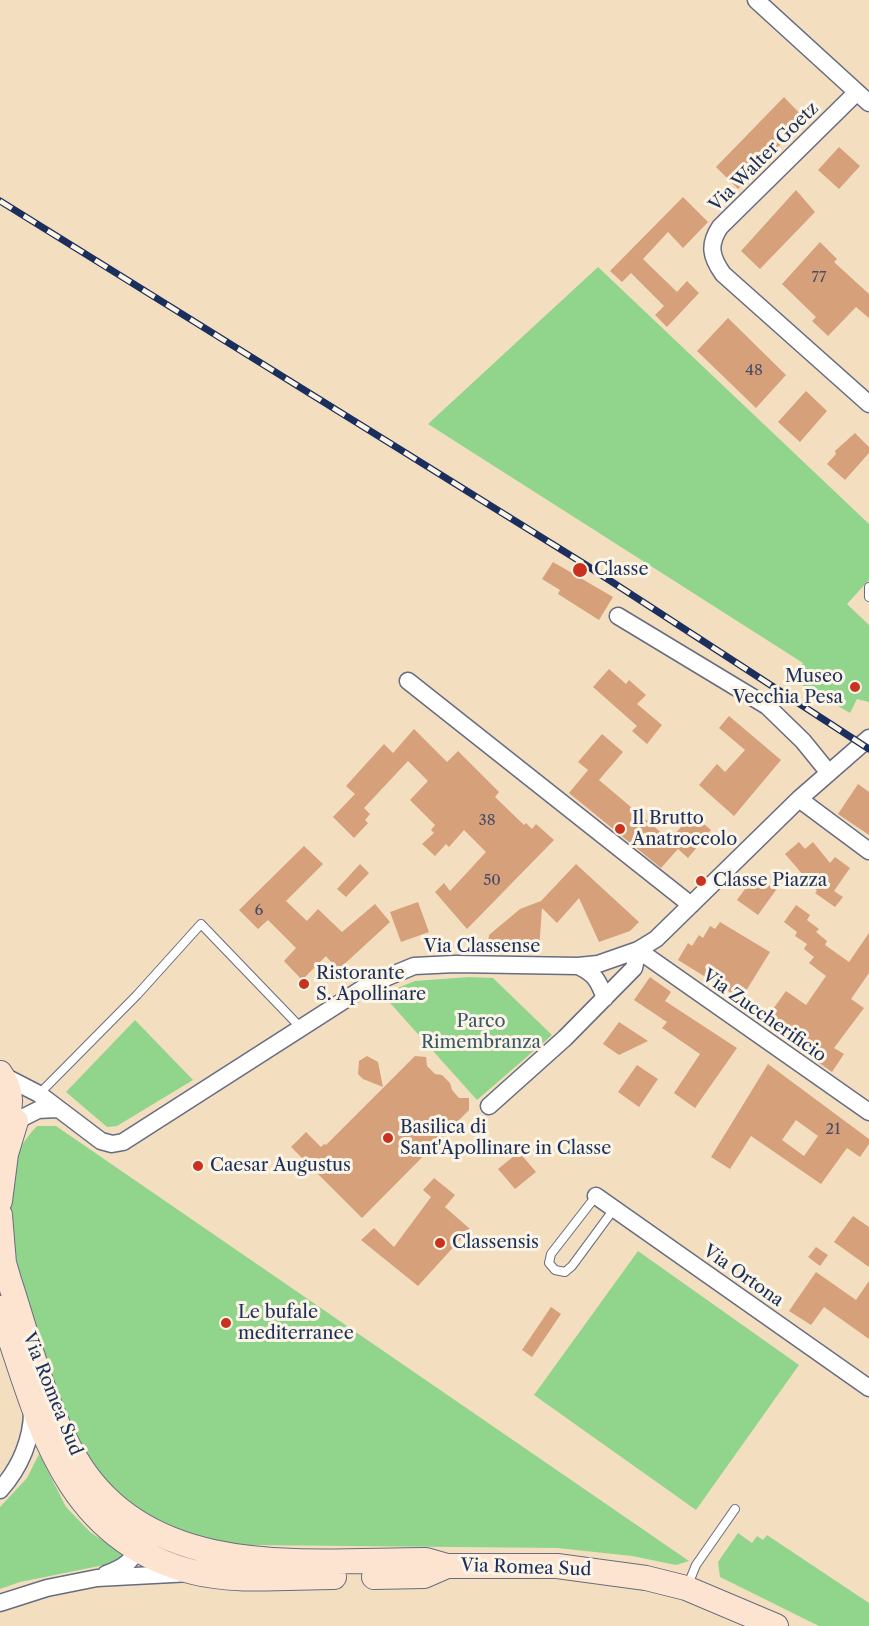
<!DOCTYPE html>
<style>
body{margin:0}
canvas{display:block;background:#f3dec0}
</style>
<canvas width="869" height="1626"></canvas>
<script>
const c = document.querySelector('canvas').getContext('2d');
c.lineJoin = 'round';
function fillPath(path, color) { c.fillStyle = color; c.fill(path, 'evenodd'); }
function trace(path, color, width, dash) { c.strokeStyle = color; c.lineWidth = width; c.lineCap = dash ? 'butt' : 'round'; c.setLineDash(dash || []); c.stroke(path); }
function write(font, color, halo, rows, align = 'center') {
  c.font = font + ' "Libre Caslon Text",serif'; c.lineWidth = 6; c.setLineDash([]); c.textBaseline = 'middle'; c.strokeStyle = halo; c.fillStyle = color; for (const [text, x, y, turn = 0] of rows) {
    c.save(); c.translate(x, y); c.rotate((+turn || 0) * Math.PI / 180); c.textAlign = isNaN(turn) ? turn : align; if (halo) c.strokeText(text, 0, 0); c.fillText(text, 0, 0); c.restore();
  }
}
fillPath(new Path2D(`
 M598 267 869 524V580L847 604 869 625V702L857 699 850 713 795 681 803 663 428 424Z
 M469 977 493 978 552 1035 477 1100 382 994 415 981Z
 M135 1020 193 1080 117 1126 107 1127 66 1092Z
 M37 1126H56L689 1561 676 1565 632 1556 557 1548 249 1545C204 1540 162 1532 126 1502 74 1458 50 1375 31 1312 24 1287 16 1262 12 1237 9 1216 9 1194 12 1173 15 1153 24 1140 37 1126Z
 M638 1251 799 1365 696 1510 534 1395Z
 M39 1454 66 1507 90 1532 123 1554 119 1562 20 1582 0 1589V1507L27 1478Z
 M738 1533 752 1543 757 1536 763 1540 767 1535 869 1603V1626H819L720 1577 718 1562Z`), '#91d58d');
fillPath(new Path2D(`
 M784 97 805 119 738 189 716 167Z
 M839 147 860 166 839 189 818 170Z
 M796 190 815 212 760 269 741 251Z
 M683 197 708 222 683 248 668 232 643 259 677 292 687 281 699 293 667 327 655 315 664 306 631 273 622 282 610 271Z
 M820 242 837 259 834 262 869 294V318L856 307 828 336 812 321 816 317 782 284Z
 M728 318 786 375 756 408 697 351Z
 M806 391 827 411 800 442 778 422Z
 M855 433 869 447V453L845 480 827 464 836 454 835 451Z
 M553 562 613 597 599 620 558 594 560 590 542 579Z
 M609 669 626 684 629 680 646 695 637 704 662 725 647 744 632 731 637 726 593 687Z
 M729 716 781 760 734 816 699 785 717 764 725 772 745 750 719 728Z
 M414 729 447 762 458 751 499 792 495 797 524 825 526 823 532 829 536 824 554 840 467 929 435 892 444 883 450 891 486 852 464 830 449 847 446 844 435 856 422 844 434 833 431 830 435 825 410 800 428 781 408 761 364 808 370 814 365 820 368 823 354 838 333 817 355 794 346 786 384 744 393 753Z
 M602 734 623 752 599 780 670 840 692 814 711 830 688 858 678 849 661 868 569 793 588 770 578 762Z
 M858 784 869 792V835L838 814Z
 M799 842 805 849 813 842 830 863 835 857 850 868 834 891 843 897 835 907 815 893 817 891 785 854Z
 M304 846 323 864 286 901 307 921 318 909 342 932 375 904 390 922 338 970 326 956 302 980 284 961 296 948 268 920 258 929 239 910Z
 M360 864 369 873 346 897 337 889Z
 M576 864 639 922 630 931 599 942 579 898 557 923 542 908 539 950 487 951 489 935 520 909 541 901Z
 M755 875 776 890 758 915 737 900Z
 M418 902 429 932 401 942 390 912Z
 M796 905 810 915 807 920 819 929 816 932 827 941 825 945 849 962 869 933V973L851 999 864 1008 834 1048 844 1054 832 1072 763 1023 786 991 806 1005 826 976 809 963 814 957 804 949 807 944 795 936 797 932 784 922Z
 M720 922 770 952 741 999 678 960 688 943 692 946 699 935 703 938 710 926 715 929Z
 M650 977 671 992 665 1001 737 1048 695 1108 674 1093 700 1054 662 1028 667 1022 634 1000Z
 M619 1022 648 1041 619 1055 603 1044Z
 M367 1056 378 1062 383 1087 363 1079 358 1074 359 1061Z
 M415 1056 426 1057 427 1066 435 1074 442 1075 450 1083 452 1090 459 1098H469V1110L362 1218 291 1147 306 1132 321 1147 324 1144 326 1145Z
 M768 1064 869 1139V1144L860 1157 847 1148 821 1184 751 1136 730 1169 711 1157ZM796 1120 818 1136 804 1156 782 1140Z
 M637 1065 658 1079 639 1107 618 1092Z
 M519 1152 536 1172 515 1189 498 1169Z
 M434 1178 455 1195 445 1207 470 1229 418 1286 361 1240 374 1228 394 1247 431 1197 423 1190Z
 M853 1216 869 1227V1267L834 1242Z
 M816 1247 828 1255 820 1266 808 1257Z
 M816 1272 856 1300 869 1281V1339L824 1307 811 1325 789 1311Z
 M551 1307 561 1314 532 1357 522 1350Z`), '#d6a07a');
const service = new Path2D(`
 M869 587V597
 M39 1094 137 995 201 924 302 1029
 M596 1196 551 1254 549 1263 555 1270 565 1272 572 1266 614 1209
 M687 1587 696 1565 735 1509`);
const minor = new Path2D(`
 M756 0 869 103
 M857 92 720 227C708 245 711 257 723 274L869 404
 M618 616 767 706 803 741 829 773
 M408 681 691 905
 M799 799 869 851
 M638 950 869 1112
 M578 966C595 974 598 980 605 998
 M2 1075 39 1094 101 1141 112 1144 123 1142 368 985 414 966 455 964 578 966 598 964 638 950 656 939 799 799 869 738
 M489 1106 565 1038 634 968 638 950
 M16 1121 38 1110 56 1109
 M596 1196 869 1388
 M0 1490C20 1468 33 1438 32 1408
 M106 1574C125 1567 136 1560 139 1539
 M0 1603 47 1588 97 1578 191 1573`);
const secondary = new Path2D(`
 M0 1073C13 1090 14 1111 0 1127
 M0 1201 6 1154 16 1121
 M0 1215 4 1263 9 1280C29 1340 46 1415 81 1467 156 1581 308 1560 426 1560L447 1566H557L646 1578 686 1588 776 1626
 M0 1308C38 1419 62 1539 193 1572 235 1583 290 1577 334 1577
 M374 1577 424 1576 447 1566`);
trace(service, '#676c80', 10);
trace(minor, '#676c80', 19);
trace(secondary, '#676c80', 26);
trace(service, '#fff', 8);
trace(minor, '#fff', 16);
trace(secondary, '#fde4d0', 24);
const rail = new Path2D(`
 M0 201 586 565 869 749`);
trace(rail, '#1b2f5e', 7);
trace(rail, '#fcf5e5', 4.5, [14]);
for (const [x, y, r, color] of [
 [580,570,8,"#c8321e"],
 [855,687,6,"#c8321e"],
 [620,829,6,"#c8321e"],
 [701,881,6,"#c8321e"],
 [304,984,6,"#c8321e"],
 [388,1138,6,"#c8321e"],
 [198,1166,6,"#c8321e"],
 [440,1243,6,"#c8321e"],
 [226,1323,6,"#c8321e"]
]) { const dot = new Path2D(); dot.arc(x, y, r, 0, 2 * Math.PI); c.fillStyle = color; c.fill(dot); trace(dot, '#fcf5e5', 2); }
write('15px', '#4a4b65', null, [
 ["77",819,278],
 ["48",754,371],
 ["38",487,821],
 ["50",492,881],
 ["6",259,911],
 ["21",833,1130]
]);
write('18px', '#1b2f5e', '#fcf5e5', [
 ["Via Walter Goetz",764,157,-45],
 ["Via Classense",482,947],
 ["Via Zuccherificio",764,1016,35],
 ["Via Ortona",743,1276,35],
 ["Via Romea Sud",52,1394,68],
 ["Via Romea Sud",526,1568,2]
]);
write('18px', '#1b2f5e', '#fcf5e5', [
 ["Classe",594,570],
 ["Museo",843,677,"right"],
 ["Vecchia Pesa",843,698,"right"],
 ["Il Brutto",632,819],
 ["Anatroccolo",632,840],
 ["Classe Piazza",713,881],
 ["Ristorante",316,974],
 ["S. Apollinare",316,995],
 ["Basilica di",400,1128],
 ["Sant'Apollinare in Classe",400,1149],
 ["Caesar Augustus",210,1166],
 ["Classensis",452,1243],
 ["Le bufale",238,1313],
 ["mediterranee",238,1334]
], 'left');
write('18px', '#38586a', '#fcf5e5', [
 ["Parco",481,1022],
 ["Rimembranza",481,1043]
]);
</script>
